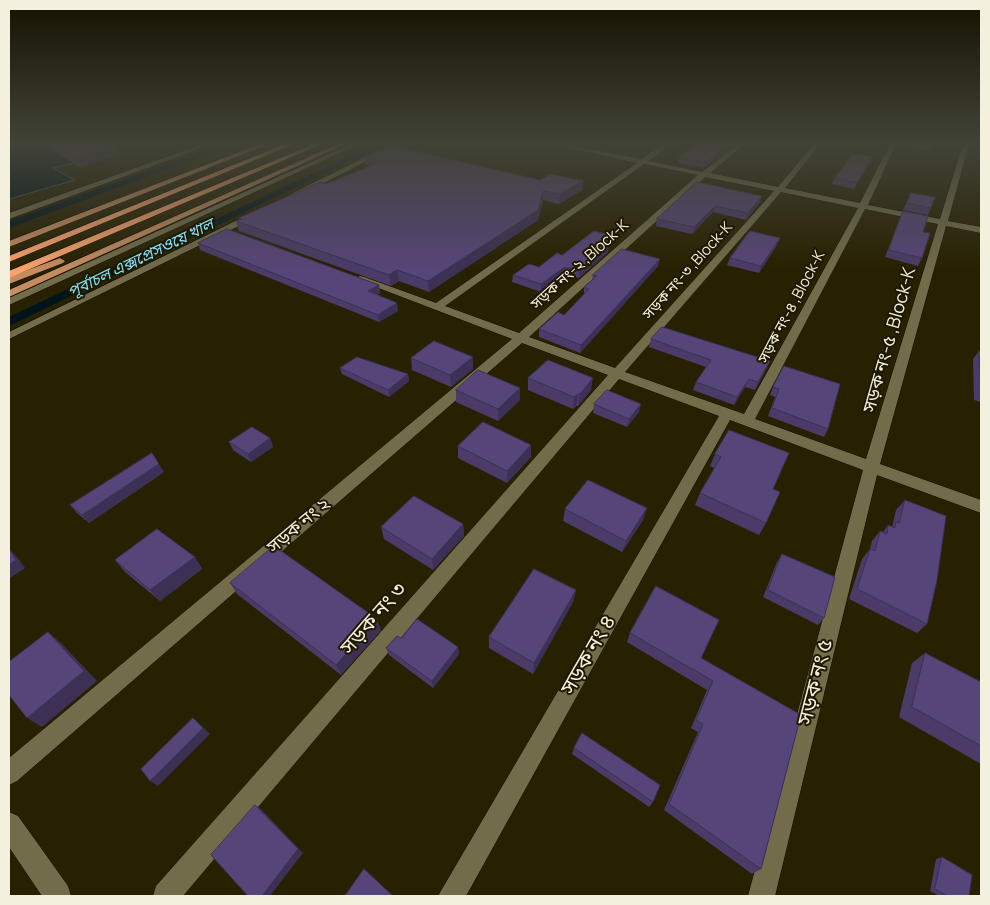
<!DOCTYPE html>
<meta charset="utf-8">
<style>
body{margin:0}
#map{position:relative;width:990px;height:905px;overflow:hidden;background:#282101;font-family:Manrope,sans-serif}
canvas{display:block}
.frame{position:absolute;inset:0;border:10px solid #f3f0dd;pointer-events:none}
</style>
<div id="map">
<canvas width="990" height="905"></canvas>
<div class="frame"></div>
</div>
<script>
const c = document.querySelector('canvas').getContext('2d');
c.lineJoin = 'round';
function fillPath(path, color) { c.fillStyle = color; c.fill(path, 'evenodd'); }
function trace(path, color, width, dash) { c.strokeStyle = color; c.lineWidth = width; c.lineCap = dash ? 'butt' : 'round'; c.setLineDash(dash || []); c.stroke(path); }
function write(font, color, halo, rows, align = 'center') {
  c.font = font + ' Manrope,"Noto Sans Bengali",sans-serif'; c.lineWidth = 4; c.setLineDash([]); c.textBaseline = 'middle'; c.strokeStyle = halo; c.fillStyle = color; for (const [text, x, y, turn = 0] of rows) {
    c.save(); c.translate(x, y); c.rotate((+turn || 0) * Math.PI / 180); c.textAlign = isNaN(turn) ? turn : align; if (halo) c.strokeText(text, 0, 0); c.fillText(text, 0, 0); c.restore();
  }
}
const water = new Path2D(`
 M9 144H53L79 162 53 168 75 180 9 199Z`);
fillPath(water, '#00151b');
trace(water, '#495755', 1);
fillPath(new Path2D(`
 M223 144H235L9 228V221Z
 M375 144H385L9 326V317Z`), '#00151b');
const minor = new Path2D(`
 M203 144H212L9 219V213Z
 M351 144H359L9 305V298Z
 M392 144H400L298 196 291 194Z
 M551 144H563L641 159 664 144H671L649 161 702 172 738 144H745L710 173 778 187 814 144H820L785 188 860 203 890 144H896L868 205 940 219 963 144H969L948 221 981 227V233L946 226 880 464 981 500V513L877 475 775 896H748L863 470 730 420 466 896H438L719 416 619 379 183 896H153L156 886 608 375 522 343 17 781 9 785V758L512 339 355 279 360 276 364 277 436 303 637 163ZM644 164 698 175 519 333 445 306ZM705 177 774 191 615 368 529 337ZM781 192 858 208 744 414 625 372ZM865 209 938 224 866 459 755 419Z
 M254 212 258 215 257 217 9 339V332Z
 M9 812 18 816 68 886 71 896H42L9 847Z`);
const major = new Path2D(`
 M260 144H269L9 247V241Z
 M338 144H346L9 297V290Z
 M60 258 65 261 63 263 9 284V277Z`);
const highway = new Path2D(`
 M285 144H294L9 262V256Z
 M314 144H322L9 278V271Z`);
trace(minor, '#100b00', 1);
trace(major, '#100b00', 1);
trace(highway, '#100b00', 1);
fillPath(minor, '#736c4b');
fillPath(major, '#c38d5f');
fillPath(highway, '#f9a36d');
fillPath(new Path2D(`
 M49 144H112L117 146 120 155 80 167 52 150Z
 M696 144H734L704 168 678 163 679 157Z
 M913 144H934L931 150 911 147Z
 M364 157 582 190 559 204 543 200 538 220 429 292 399 281 391 286 239 231 236 221 240 219 239 218 370 166 366 165Z
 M872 157 854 189 832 184 835 178Z
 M697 182 760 202 746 220 713 212 692 234 656 226 657 219Z
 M911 193 931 208 928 215 903 210Z
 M903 211 923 232 922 258 918 266 885 257 900 218Z
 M609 242 606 244 608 252 579 278 564 274 541 292 512 282 513 275 539 267 562 255Z
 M198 243 379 285 380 293 377 295 397 303 398 311 379 322 200 250Z
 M777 245 759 273 727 265 730 258Z
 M658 266 580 353 539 337V329L564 315 584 295V287L592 280 593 275Z
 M651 339 766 369 755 390 745 387 734 405 693 390 696 382 706 367 649 347Z
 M979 351 981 352V402L974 400 973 359Z
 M411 358 473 369 451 387 412 370Z
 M340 368 408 374 409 381 389 397 342 374Z
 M528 378 591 390 578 406H576L573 409 528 390Z
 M840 384 828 429 824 437 768 416 775 397 770 395 773 387Z
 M520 388V400L498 421 456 402V390Z
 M594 404 639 412 627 427 593 413Z
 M729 430 766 523 759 535 695 505 700 493 714 468 710 466 715 454Z
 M270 438 273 447 251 462 233 450 229 442Z
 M531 445V457L507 483 458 458V446Z
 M164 472 89 523 77 513 70 505Z
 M905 500 927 624 917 633 849 599 862 559 870 549 872 541 880 531 883 532 888 525 892 527 896 510Z
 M565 509 643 520 622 552 563 521Z
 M463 524 464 536 433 570 384 539 381 527Z
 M782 554 824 618 818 625 763 597 777 562Z
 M195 557 202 569 160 601 125 572 115 560Z
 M230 583 381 630 341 675 237 594Z
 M576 590 573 602 533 674 489 648V637Z
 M630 633 701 658 801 715 761 869 752 874 664 810 698 732 691 728 707 690 627 642Z
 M401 638 458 647 459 654 433 688 389 655 386 648Z
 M925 653 981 682V764L899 717 912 663Z
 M574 748 653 802 649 807 572 754Z
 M942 857 969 896H939L930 891 936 859Z`), '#4a3b68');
fillPath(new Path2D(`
 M728 144H734L704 168 706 162Z
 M117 146 120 155 80 167 75 158Z
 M872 157 869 163 854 189 857 183Z
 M583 181 582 190 559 204 560 194Z
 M543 191V200L538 220 429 292 428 281Z
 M762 196 760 202 746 220 748 213Z
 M715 206 713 212 692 234 694 227Z
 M610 235 609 242 599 250 600 243Z
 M780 238 777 245 759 273 761 266Z
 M609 245 608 252 579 278V271Z
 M660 259 658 266 580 353 581 345Z
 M565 267 564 274 541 292V284Z
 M397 270 399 281 391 286 389 275Z
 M379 285 380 293 370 299 368 291Z
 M397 303 398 311 379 322 378 315Z
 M473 357V369L451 387 450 375Z
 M770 361 766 369 755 390 758 382Z
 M408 374 409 381 389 397 388 390Z
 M593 378 591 390 578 406 580 394Z
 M749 379 745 387 734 405 737 397Z
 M520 388V400L498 421V409Z
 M578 394 576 406 573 409 574 397Z
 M641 404 639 412 627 427 629 419Z
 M270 438 273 447 251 462 248 454Z
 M531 445V457L507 483V471Z
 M159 464 164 472 89 523 82 515Z
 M647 508 643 520 622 552 626 541Z
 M463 524 464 536 433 570 432 559Z
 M9 549 17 557 25 568 9 579Z
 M195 557 202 569 160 601 150 590Z
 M576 590 573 602 533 674 534 663Z
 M377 619 381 630 341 675 336 665Z
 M48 632 61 643 97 681 42 727 27 718Z
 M458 647 459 654 433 688 432 681Z
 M193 718 210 734 158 786 150 781Z
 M255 805 261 809 303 853 270 896H262Z`), '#3c3055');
const building = new Path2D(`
 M51 144H112L117 146 75 158Z
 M696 144H728L706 162 679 157Z
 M393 146 540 180 550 174 583 181 560 194 543 191 538 210 428 281 397 270 389 275 236 221 242 219 239 218 320 182 326 184 383 161 364 157Z
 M853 154 872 157 857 183 835 178Z
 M697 182 762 196 748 213 715 206 694 227 657 219Z
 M911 193 935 197 931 208 907 203Z
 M903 211 928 216 923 232 930 233 922 258 889 250Z
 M227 229 379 285 368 291 397 303 378 315 198 243Z
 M594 231 610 235 600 243 609 245 579 271 565 267 541 284 513 275 529 264 539 267 557 253 562 255Z
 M750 231 780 238 761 266 730 258Z
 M622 249 660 259 581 345 539 329 558 312 564 315 589 289 584 287 597 276 593 275Z
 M662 327 770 361 758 382 749 379 737 397 696 382 711 360 651 339Z
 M434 341 473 357 450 375 411 358Z
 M979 351 981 352V392Z
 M357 357 408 374 388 390 340 368Z
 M548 360 593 378 580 394H578L574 397 528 378Z
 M784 366 840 384 828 429 772 408 779 389 773 387Z
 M478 370 520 388 498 409 456 390Z
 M607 390 641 404 629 419 594 404Z
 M483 422 531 445 507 471 458 446Z
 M252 427 270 438 248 454 229 442Z
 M729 430 789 453 773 489 780 492 766 523 700 493 721 457 715 454Z
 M152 453 159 464 82 515 70 505Z
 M588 480 647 508 626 541 565 509Z
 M414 496 463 524 432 559 381 527Z
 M905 500 946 516 937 580 927 624 857 589 870 549 875 551 880 531 887 534 888 525 895 528 896 522 899 523Z
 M157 529 195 557 150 590 115 560Z
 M274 546 377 619 336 665 230 583Z
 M9 549 16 560 9 565Z
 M782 554 835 577 824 618 768 590Z
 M534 569 576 590 534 663 489 637Z
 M656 586 719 620 701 658 801 715 761 869 669 804 703 724 696 720 713 681 630 633Z
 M417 619 458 647 432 681 386 648 397 636 401 638Z
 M48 632 84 671 27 718 9 695V662Z
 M925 653 981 682V746L912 707Z
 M193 718 203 728 150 781 141 769Z
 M582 733 660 785 653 802 574 748Z
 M255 805 298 849 262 896H248L211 855Z
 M942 857 972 875 969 896H947L935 889Z
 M364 869 393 896H345Z`);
fillPath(building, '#564579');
trace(building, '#3c3055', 1);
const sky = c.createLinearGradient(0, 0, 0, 271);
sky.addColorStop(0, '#161201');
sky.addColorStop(0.53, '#424338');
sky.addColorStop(1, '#42433800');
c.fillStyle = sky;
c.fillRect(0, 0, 990, 271);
write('15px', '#f3f0dd', '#1e1800', [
 ["সড়ক নং-২ ,Block-K",580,265,-42],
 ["সড়ক নং-৩ ,Block-K",688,271,-48],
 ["সড়ক নং-৪ ,Block-K",792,307,-62]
]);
write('italic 16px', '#84dff6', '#1e1800', [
 ["পূর্বাচল এক্সপ্রেসওয়ে খাল",141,259,-26]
]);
write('18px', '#f3f0dd', '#1e1800', [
 ["সড়ক নং-৫ ,Block-K",890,340,-74],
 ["সড়ক নং ২",299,526,-40]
]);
write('21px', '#f3f0dd', '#1e1800', [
 ["সড়ক নং ৩",374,619,-49],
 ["সড়ক নং ৪",589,655,-60],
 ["সড়ক নং ৫",816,682,-76]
]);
</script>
